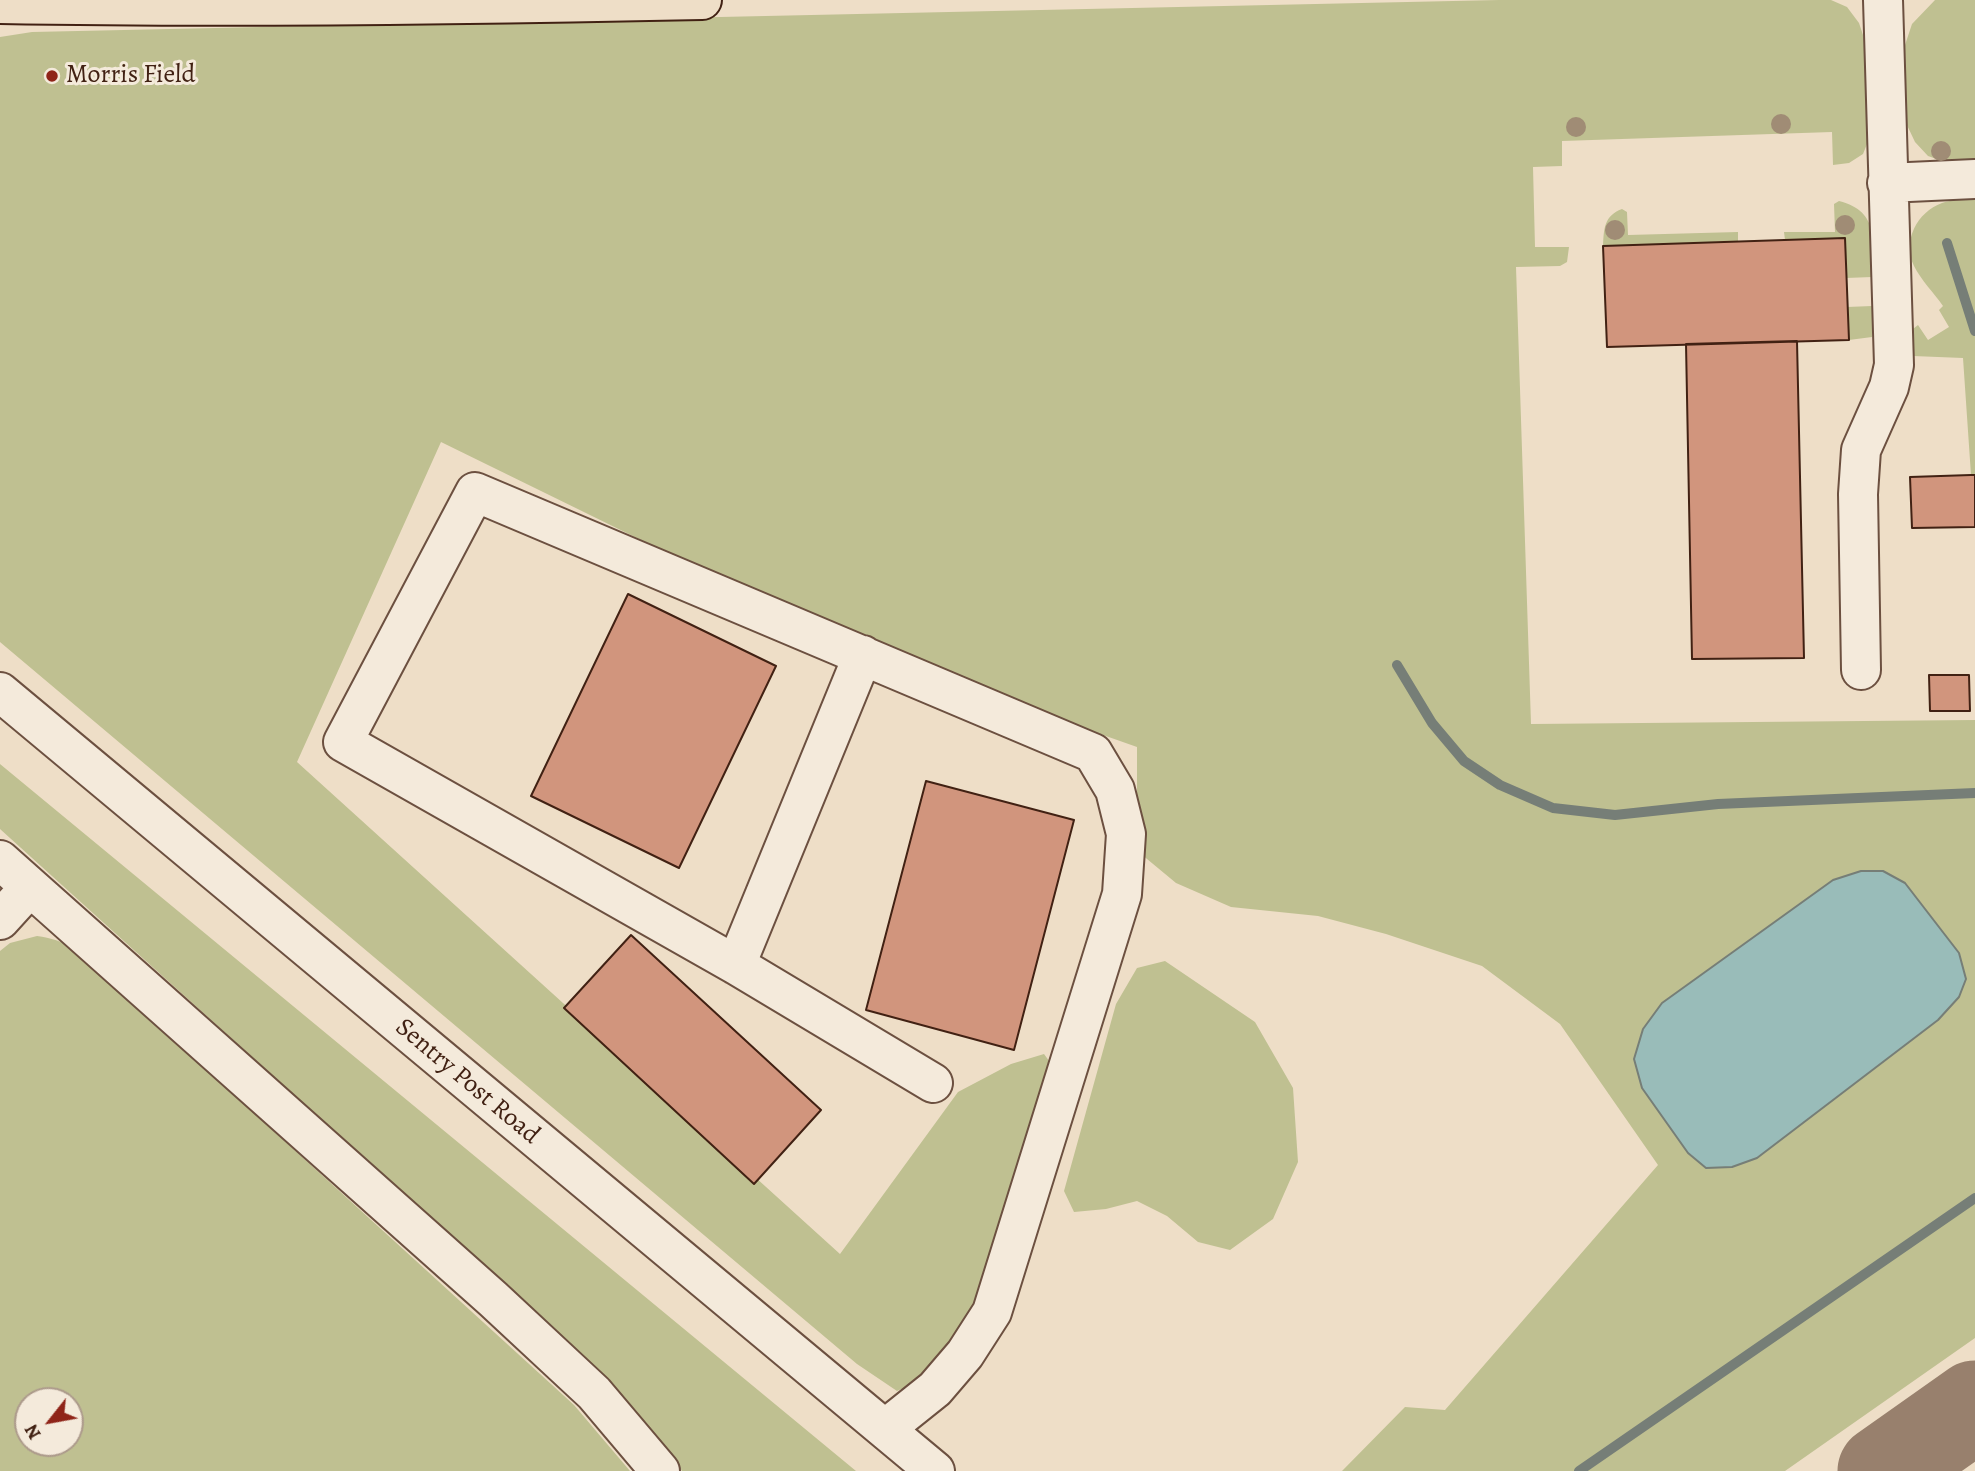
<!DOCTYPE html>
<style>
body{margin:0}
#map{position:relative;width:1975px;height:1471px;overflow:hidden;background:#eedec7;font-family:Alegreya,serif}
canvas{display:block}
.north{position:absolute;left:14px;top:1387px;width:70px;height:70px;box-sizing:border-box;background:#f4eadb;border:2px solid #ac9a8b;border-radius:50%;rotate:239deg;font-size:19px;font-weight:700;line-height:28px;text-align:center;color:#412113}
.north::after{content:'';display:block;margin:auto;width:24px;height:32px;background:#8f2418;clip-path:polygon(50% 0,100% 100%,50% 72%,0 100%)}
</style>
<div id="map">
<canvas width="1975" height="1471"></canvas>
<div class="north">N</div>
</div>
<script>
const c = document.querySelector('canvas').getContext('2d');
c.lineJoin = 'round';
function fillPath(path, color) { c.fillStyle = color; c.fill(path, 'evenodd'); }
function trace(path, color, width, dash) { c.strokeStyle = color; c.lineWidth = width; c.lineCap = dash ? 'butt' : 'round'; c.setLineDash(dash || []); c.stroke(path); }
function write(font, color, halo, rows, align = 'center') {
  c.font = font + ' Alegreya,serif'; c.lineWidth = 6; c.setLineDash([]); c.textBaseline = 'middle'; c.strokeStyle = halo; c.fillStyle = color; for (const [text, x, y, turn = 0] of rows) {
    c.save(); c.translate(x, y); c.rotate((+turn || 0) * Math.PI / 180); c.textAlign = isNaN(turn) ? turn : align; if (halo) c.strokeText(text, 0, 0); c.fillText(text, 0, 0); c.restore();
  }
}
fillPath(new Path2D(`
 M1499 0H1831L1847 7 1859 23 1867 47 1869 139 1863 154 1849 163 1833 165 1832 132 1562 141V166L1533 167 1535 247H1569L1567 262 1560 266 1516 267 1531 724 1975 720V1338L1785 1471H1342L1405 1407 1445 1410 1658 1165 1560 1024 1482 966 1386 934 1318 916 1231 907 1176 883 1141 854 1137 822V747L1069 723 990 711 441 442 297 762 840 1254 958 1092 1011 1064 1044 1054 1052 1065 979 1302 947 1351 919 1381 897 1391 857 1364 0 642V37L32 32ZM1959 997 1938 1020 1757 1158Z
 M1935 0H1975V161L1945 162 1928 156 1915 142 1906 123 1905 45 1912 24Z
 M1958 199H1975V475H1971L1963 358 1913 356 1914 340H1909L1908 333 1918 325 1928 340 1949 327 1939 310 1943 306C1934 293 1921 280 1914 266 1902 241 1917 212 1942 203 1947 201 1953 201 1958 199Z
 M1839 201C1881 212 1872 242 1872 277L1846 278 1785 240 1784 232H1835L1834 204Z
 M1622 209 1627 212 1628 235 1738 232V241L1603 246C1604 228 1604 216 1622 209Z
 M1872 306V337L1849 340 1847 307Z
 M0 764 856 1471H682L669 1453 608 1379 0 829Z
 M37 936C51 938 62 941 74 949L574 1405 630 1471H0V951L10 943ZM28 1401H70V1443H28Z
 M1165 961 1255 1022 1293 1088 1298 1162 1273 1219 1230 1250 1198 1242 1167 1216 1137 1201 1106 1209 1074 1212 1064 1191 1116 1004 1137 968Z`), '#bfc091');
const water = new Path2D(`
 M1861 871H1883L1905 883 1959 953 1966 979 1959 997 1938 1020 1757 1158 1732 1167 1706 1168 1688 1153 1642 1088 1634 1059 1643 1029 1662 1003 1833 880Z`);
fillPath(water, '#99bcb9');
trace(water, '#767e77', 2);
trace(new Path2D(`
 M1947 243 1975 331
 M1397 665 1432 723 1464 761 1500 785 1553 808 1615 815 1718 804 1975 793
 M1579 1471 1975 1198`), '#767e77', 10);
trace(new Path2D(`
 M1883 1471 1975 1406`), '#98806d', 91);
const building = new Path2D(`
 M1845 238 1849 340 1607 347 1603 246Z
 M1797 341 1804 658 1692 659 1686 344Z
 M1971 475H1975V527L1912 528 1910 477Z
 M628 594 776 666 679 868 531 796Z
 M1929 675H1969L1970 711H1930Z
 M926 781 1074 820 1014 1050 866 1010Z
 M631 935 821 1110 754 1184 564 1008Z`);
fillPath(building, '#d1957d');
trace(building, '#412113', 2);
const minor = new Path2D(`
 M1887 183 1975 179
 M1861 670 1858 494 1861 450 1889 387 1894 365 1883 0
 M0 692 935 1471
 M0 860 493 1299 594 1393 660 1471
 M0 920 30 887
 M736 965 863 655
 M885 1429 935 1389 965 1354 992 1312 1122 894 1126 834 1115 790 1093 753 475 492 343 742 736 965 933 1083`);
const major = new Path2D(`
 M0 4C234 8 468 5 702 0`);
trace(minor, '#6c5040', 42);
trace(major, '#412113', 42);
trace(minor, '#f4eadb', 38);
trace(major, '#eedec7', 38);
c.fillStyle = '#a08c75';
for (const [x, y] of [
 [1781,124],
 [1576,127],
 [1941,151],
 [1845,225],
 [1615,230]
]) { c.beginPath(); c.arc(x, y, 10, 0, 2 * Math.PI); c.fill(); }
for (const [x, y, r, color] of [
 [52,76,7,"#8f2418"]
]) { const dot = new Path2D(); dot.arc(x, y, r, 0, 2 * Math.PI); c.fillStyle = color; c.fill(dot); trace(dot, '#f4eadb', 2.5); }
write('26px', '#412113', '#f4eadb', [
 ["Morris Field",66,76]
], 'left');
write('26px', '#412113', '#f4eadb', [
 ["Sentry Post Road",467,1082,40]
]);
</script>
